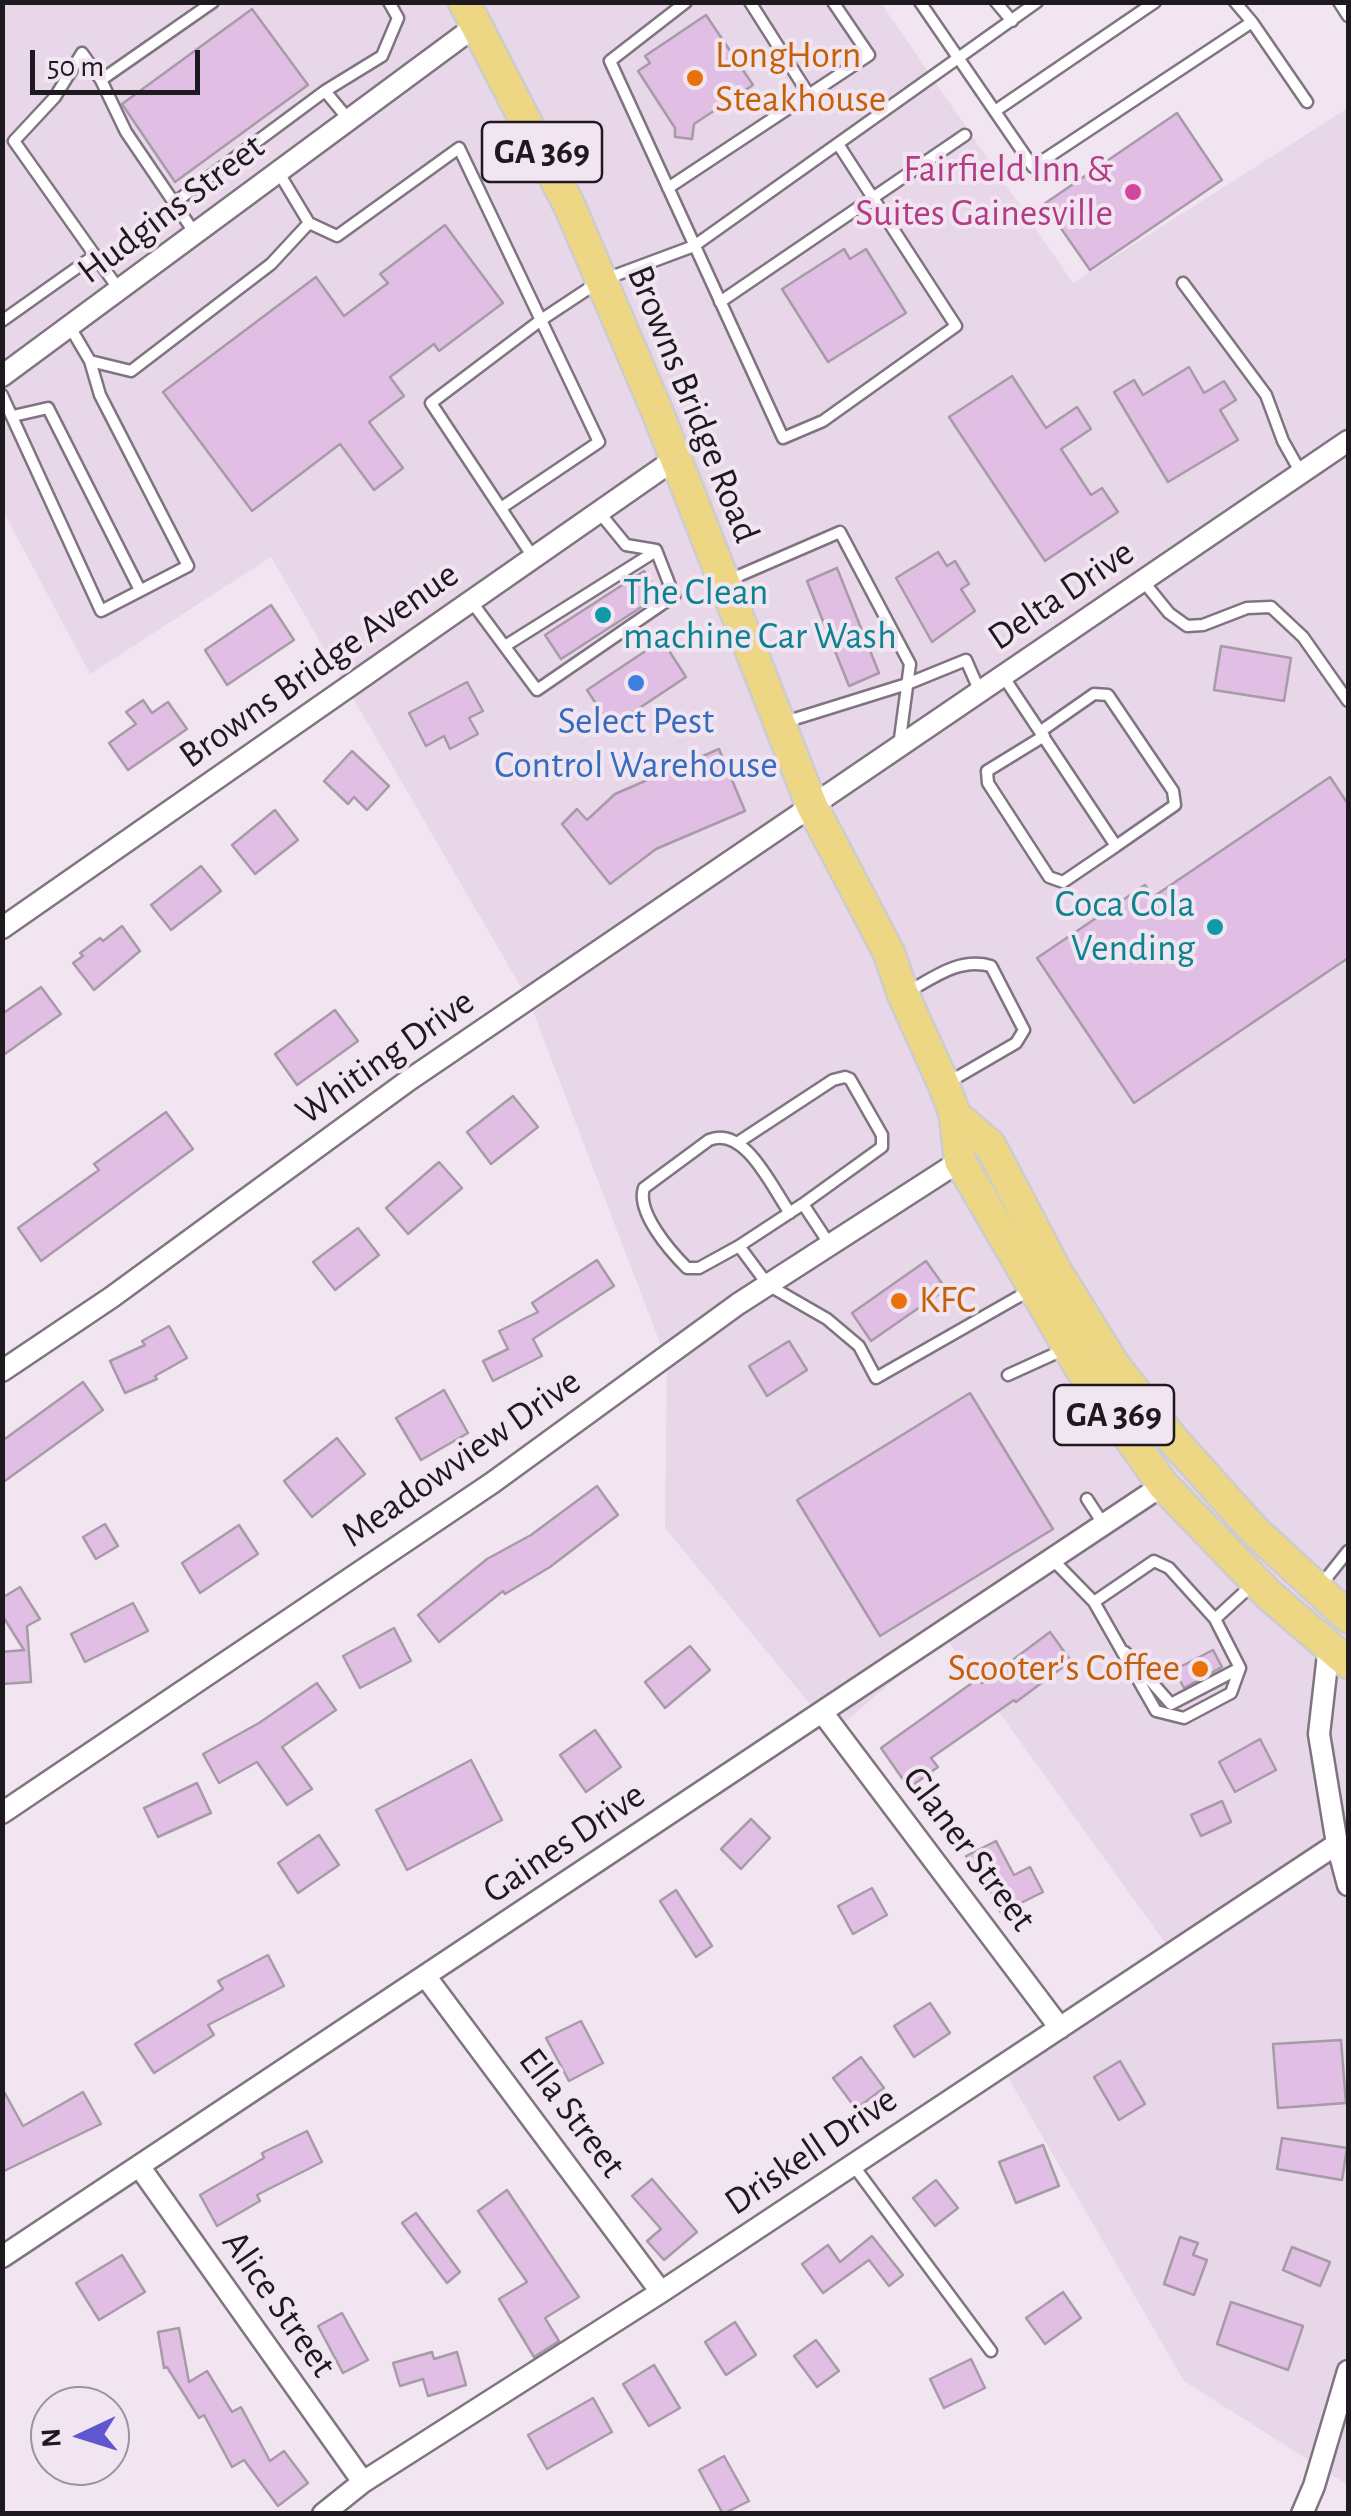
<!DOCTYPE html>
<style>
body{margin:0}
#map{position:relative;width:1351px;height:2516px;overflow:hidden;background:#f2e5f2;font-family:"Alegreya Sans",sans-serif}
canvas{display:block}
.frame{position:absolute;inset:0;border:5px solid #1d191e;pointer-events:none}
.north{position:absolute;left:30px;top:2386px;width:100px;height:100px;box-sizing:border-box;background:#f2e5f2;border:2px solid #9d939d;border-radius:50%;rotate:266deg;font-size:28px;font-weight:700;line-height:40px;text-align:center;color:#1d191e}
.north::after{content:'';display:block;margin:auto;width:35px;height:45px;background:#5f57cf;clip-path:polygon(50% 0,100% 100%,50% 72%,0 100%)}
.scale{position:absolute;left:30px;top:50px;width:170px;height:45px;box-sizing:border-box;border:5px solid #1d191e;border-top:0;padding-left:12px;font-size:30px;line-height:35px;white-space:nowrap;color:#1d191e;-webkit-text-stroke:8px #f2e5f2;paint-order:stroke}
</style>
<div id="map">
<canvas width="1351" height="2516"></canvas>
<div class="frame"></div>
<div class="north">N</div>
<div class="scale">50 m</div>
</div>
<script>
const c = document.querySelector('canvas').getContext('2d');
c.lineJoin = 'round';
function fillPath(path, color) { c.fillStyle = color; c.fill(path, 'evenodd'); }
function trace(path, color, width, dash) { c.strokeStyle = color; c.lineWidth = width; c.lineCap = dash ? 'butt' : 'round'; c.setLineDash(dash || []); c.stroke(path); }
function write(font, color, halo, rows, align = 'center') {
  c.font = font + ' "Alegreya Sans",sans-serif'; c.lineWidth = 8; c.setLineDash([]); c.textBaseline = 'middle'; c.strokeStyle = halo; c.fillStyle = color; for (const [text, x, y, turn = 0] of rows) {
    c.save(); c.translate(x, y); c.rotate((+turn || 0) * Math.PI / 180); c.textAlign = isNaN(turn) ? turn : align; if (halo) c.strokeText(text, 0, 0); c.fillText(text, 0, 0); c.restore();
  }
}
fillPath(new Path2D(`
 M2 3H881L1073 283 1348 108V2485L1184 2381 1005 2072 1168 1947 945 1637 833 1732 665 1528 667 1361 529 1001 271 557 90 674 3 511Z`), '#e8d6e9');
const building = new Path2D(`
 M252 9 308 85 175 182 122 104Z
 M706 15 753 85 694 124 692 139 675 137V128L638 71 650 63 645 56Z
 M1177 113 1222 180 1090 270 1044 204Z
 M445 225 503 303 439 351 434 344 390 377 404 396 369 422 403 468 374 490 340 444 252 511 163 392 316 277 344 316 388 283 380 274Z
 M844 249 850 259 866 249 906 313 828 362 782 289Z
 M1189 367 1204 393 1224 381 1236 400 1220 410 1238 440 1168 482 1114 392 1134 380 1143 395Z
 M1012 376 1046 428 1077 407 1091 429 1061 449 1091 495 1102 488 1118 512 1045 561 949 417Z
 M938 552 947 566 955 561 969 584 961 589 975 611 932 642 896 578Z
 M837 568 879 673 849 686 807 581Z
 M644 571 660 595 561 659 545 635Z
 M271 605 294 640 227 685 205 650Z
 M662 640 686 677 611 727 587 690Z
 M1221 646 1291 658 1284 701 1214 690Z
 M467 682 483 711 469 718 478 734 450 749 444 736 426 746 409 713Z
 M143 700 152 713 168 702 187 729 128 770 109 743 136 724 126 712Z
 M719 749 745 811 656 849 610 884 562 824 577 809 587 820 615 794Z
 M352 751 389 786 367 810 354 797 348 804 324 781Z
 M1330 777 1348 804V958L1134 1103 1037 958 1145 885 1153 897Z
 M275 810 298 840 255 874 232 845Z
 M201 866 221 891 171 930 151 905Z
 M122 926 140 951 94 990 73 963 83 956 80 953 100 938 103 941Z
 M41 987 61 1014 2 1056V1014Z
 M335 1010 358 1041 297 1085 275 1054Z
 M513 1096 538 1127 491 1164 467 1132Z
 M166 1112 193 1149 41 1261 18 1228 99 1170 94 1164Z
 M439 1162 462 1188 408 1234 386 1208Z
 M358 1228 379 1255 335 1290 313 1262Z
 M597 1260 614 1286 533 1339 542 1356 493 1381 483 1361 508 1349 499 1331 538 1312 532 1303Z
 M926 1261 946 1289 871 1341 852 1313Z
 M169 1326 187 1358 155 1376 157 1379 125 1393 110 1361 145 1345 142 1341Z
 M789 1341 807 1370 767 1396 749 1366Z
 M83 1382 103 1410 2 1483V1441Z
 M444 1390 468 1433 421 1460 396 1418Z
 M970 1393 1053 1529 880 1636 797 1500Z
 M337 1438 365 1474 312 1517 284 1481Z
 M597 1486 618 1515 550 1567 505 1594 503 1591 439 1642 418 1615 487 1559 531 1535Z
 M105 1524 118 1546 96 1559 83 1537Z
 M239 1525 258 1554 200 1593 182 1563Z
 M20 1587 40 1619 27 1626 31 1682 2 1684V1652L24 1650 2 1615V1598Z
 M133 1603 148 1631 85 1662 71 1634Z
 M394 1628 411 1661 360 1688 343 1656Z
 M1050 1632 1071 1661 1016 1702 1014 1700 931 1758 938 1767 909 1788 881 1748 979 1678 982 1683Z
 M690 1646 710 1670 665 1708 645 1682Z
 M1213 1650 1222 1667 1184 1688 1174 1670Z
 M317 1683 336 1710 282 1747 312 1789 287 1805 257 1762 219 1783 203 1754 259 1723Z
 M595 1730 621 1767 586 1792 560 1755Z
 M1260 1739 1276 1770 1235 1792 1219 1762Z
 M471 1760 502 1820 407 1870 376 1810Z
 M197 1783 211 1813 158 1837 144 1808Z
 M1222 1801 1231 1822 1201 1836 1191 1815Z
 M751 1819 770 1838 741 1869 721 1849Z
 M319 1835 339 1865 298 1893 278 1863Z
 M996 1841 1014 1875 1030 1867 1043 1892 1001 1913 985 1879 980 1882 966 1856Z
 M872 1888 887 1915 853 1934 838 1906Z
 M676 1890 712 1946 696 1957 660 1901Z
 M268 1955 284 1986 208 2025 214 2035 154 2073 135 2044 223 1989 218 1981Z
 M930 2003 950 2033 914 2057 894 2026Z
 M581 2021 603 2063 569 2081 546 2038Z
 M1341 2040 1346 2103 1278 2108 1273 2044Z
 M861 2057 884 2088 856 2109 833 2078Z
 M1120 2061 1145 2104 1119 2120 1094 2077Z
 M2 2088 23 2126 83 2092 101 2124 2 2172Z
 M307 2131 322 2162 257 2195 260 2201 217 2226 200 2195 264 2158 262 2153Z
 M1282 2138 1347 2148 1342 2180 1277 2169Z
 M1043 2145 1059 2186 1016 2203 999 2162Z
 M652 2179 697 2232 664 2260 647 2241 661 2229 632 2196Z
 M936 2180 958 2208 935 2226 913 2198Z
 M507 2190 579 2297 545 2318 559 2341 534 2357 499 2299 527 2282 478 2211Z
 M416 2213 460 2272 447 2283 402 2223Z
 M872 2236 903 2275 889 2286 869 2260 823 2293 802 2264 828 2245 840 2262Z
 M1180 2237 1198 2243 1193 2255 1207 2260 1194 2295 1164 2284Z
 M1292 2247 1330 2262 1320 2286 1283 2270Z
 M122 2255 145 2292 99 2320 76 2283Z
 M1063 2292 1081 2318 1045 2344 1026 2318Z
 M1231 2302 1303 2326 1288 2370 1217 2344Z
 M342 2313 368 2360 343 2373 318 2326Z
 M735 2322 756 2355 726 2375 705 2342Z
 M179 2328 189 2382 207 2371 232 2412 241 2407 270 2461 284 2451 308 2483 278 2506 244 2460 232 2467 204 2415 199 2418 167 2367 164 2368 158 2332Z
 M816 2340 839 2371 817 2387 794 2356Z
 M432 2352 434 2359 457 2352 466 2385 428 2396 423 2379 400 2386 393 2363Z
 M971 2359 985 2388 944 2408 930 2379Z
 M654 2365 680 2408 649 2426 623 2384Z
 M593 2398 612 2432 547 2469 528 2435Z
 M724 2456 749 2501 723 2514 699 2470Z`);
fillPath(building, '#e1bee3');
trace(building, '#a69ba7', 2.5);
const service = new Path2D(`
 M686 2 610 61 783 438 823 421 956 326 838 144
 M750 2 809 95
 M920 2 1033 167 1252 22 1307 102
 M996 2 1012 21
 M1235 2 1252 22
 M1339 2 1348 16
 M101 80 82 53 55 97 14 141 120 291
 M995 111 1155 2
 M349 120 325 91 382 56 398 18 389 2
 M279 173 309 223 337 236 459 148 599 442 501 508
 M668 188 869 55 833 2
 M174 203 325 91
 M196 235 126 132 101 80 213 2
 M1183 283 1266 395 1283 441 1301 473
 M720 302 965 135
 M2 321 95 255
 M70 327 90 361 131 371 271 264 309 223
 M2 395 101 611 188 566 100 395 90 361
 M13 416 48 408 140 590
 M533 557 431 403 541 320 600 281 694 246 1037 2
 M729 580 840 532 910 664 899 746
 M1143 581 1169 613 1187 626 1203 625 1247 608 1271 607 1303 637 1348 701
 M471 601 537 690 674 596 656 550 626 545 599 512
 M505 646 656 551
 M1003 676 1116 846 1063 882 1049 877 988 783 987 771 1044 736
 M785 722 907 684 966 660 980 692
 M1041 731 1094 694 1108 695 1173 791 1175 805 1116 846
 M906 993C933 978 959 957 991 966L1024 1030 1016 1043 949 1082
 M740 1141 833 1080 845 1077 850 1079 882 1135V1147L803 1204
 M830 1245 803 1204 739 1246 768 1285 827 1319 859 1346 876 1378 1032 1289
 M739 1246 699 1268H687C670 1251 636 1212 644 1188L709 1140C745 1125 772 1188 790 1213
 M1008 1375 1063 1350
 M1087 1499 1104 1525
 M1052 1559 1094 1602 1156 1711 1184 1718 1231 1693 1240 1668 1215 1619 1252 1585
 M1321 1585 1348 1551
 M1094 1602 1154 1561 1169 1568 1215 1619
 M1125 1652 1171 1704 1240 1668
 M853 2165 991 2351`);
const minor = new Path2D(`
 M2 376 477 25
 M2 928 675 459
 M2 1371 112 1297 409 1080 1348 441
 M1329 1646 1319 1734 1337 1844 1348 1885
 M822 1712 1060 2028
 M2 1813 492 1483 738 1304 960 1161
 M426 1977 661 2292
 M139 2166 363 2482
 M2 2257 1163 1485
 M323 2514 363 2482 661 2292 1337 1844
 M1302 2514 1314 2486 1348 2371`);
const primary = new Path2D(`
 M464 2 570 207 657 411 812 806 889 953 903 994 944 1085 955 1115 960 1161 1081 1369 1163 1485 1269 1595 1348 1663
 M955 1115 990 1145 1056 1271 1114 1365 1174 1441 1254 1530 1348 1617`);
trace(service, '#7f7480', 15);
trace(minor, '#7f7480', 25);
trace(primary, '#cdccce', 35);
trace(service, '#fff', 10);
trace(minor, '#fff', 20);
trace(primary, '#edd784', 30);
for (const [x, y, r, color] of [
 [695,78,10,"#e8710a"],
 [1133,192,10,"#d1479c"],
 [603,615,10,"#0f9aa8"],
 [636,683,10,"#3f7fe0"],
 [1215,927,10,"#0f9aa8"],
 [899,1301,10,"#e8710a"],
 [1200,1669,10,"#e8710a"]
]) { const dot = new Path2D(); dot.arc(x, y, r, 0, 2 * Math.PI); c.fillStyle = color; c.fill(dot); trace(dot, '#f2e5f2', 4); }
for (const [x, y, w] of [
 [542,152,120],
 [1114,1415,120]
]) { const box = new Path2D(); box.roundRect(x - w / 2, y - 30, w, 60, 8); c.fillStyle = '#f2e5f2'; c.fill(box); trace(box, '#1d191e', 2.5); }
write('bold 35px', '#1d191e', null, [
 ["GA 369",542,152],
 ["GA 369",1114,1415]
]);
write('38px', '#c56008', '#f2e5f2', [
 ["LongHorn",715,56],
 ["Steakhouse",715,100],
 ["KFC",919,1301],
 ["Scooter's Coffee",1180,1669,"right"]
], 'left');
write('38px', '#b23c85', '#f2e5f2', [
 ["Fairfield Inn &",1113,170],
 ["Suites Gainesville",1113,214]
], 'right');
write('38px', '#1d191e', '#f2e5f2', [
 ["Hudgins Street",171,209,-37],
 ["Browns Bridge Road",693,404,68],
 ["Delta Drive",1061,595,-34],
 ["Browns Bridge Avenue",319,665,-35],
 ["Whiting Drive",385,1057,-35],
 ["Meadowview Drive",461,1458,-35],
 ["Gaines Drive",564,1843,-34],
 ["Glaner Street",969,1849,53],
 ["Ella Street",572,2113,53],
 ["Driskell Drive",811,2151,-34],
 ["Alice Street",279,2304,55]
]);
write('38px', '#0d838f', '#f2e5f2', [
 ["The Clean",623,593],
 ["machine Car Wash",623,637],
 ["Coca Cola",1195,905,"right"],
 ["Vending",1195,949,"right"]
], 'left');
write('38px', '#366cbe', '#f2e5f2', [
 ["Select Pest",636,722],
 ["Control Warehouse",636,766]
]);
</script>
